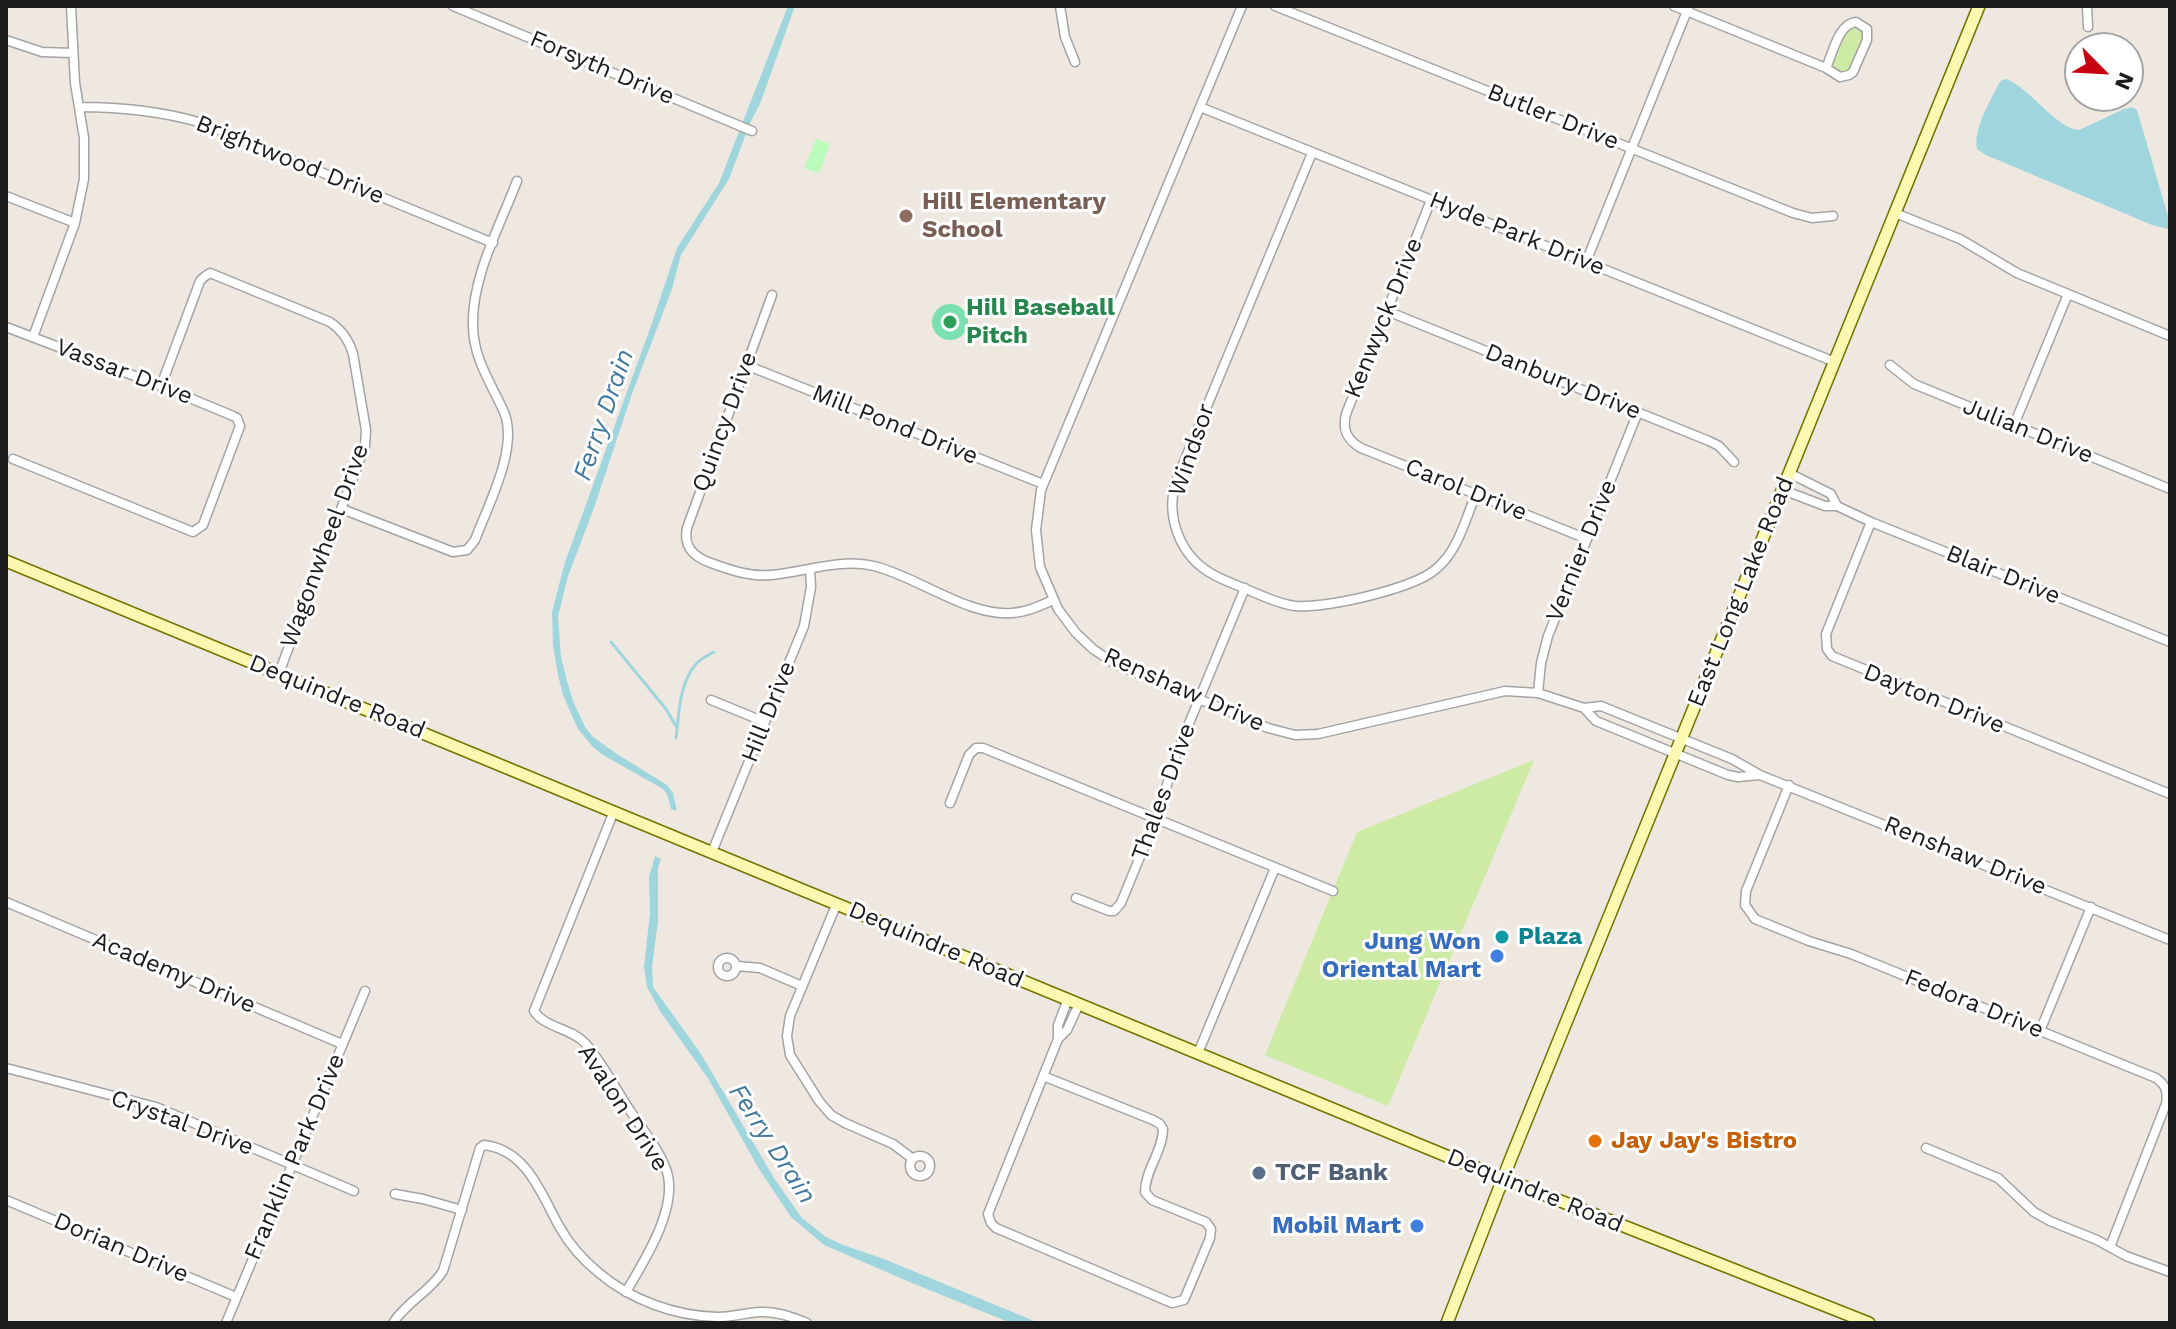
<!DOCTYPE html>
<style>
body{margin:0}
#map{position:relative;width:2176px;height:1329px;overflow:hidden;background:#eee8e1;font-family:"Work Sans",sans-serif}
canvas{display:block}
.frame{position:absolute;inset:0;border:8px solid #1c1c1c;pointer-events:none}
.north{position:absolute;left:2064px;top:32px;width:80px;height:80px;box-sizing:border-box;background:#fff;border:2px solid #a4a4a4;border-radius:50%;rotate:114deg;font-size:22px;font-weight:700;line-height:32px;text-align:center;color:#1c1c1c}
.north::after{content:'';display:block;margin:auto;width:28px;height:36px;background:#c70012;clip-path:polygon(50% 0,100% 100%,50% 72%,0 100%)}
</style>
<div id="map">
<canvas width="2176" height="1329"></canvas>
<div class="frame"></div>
<div class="north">N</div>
</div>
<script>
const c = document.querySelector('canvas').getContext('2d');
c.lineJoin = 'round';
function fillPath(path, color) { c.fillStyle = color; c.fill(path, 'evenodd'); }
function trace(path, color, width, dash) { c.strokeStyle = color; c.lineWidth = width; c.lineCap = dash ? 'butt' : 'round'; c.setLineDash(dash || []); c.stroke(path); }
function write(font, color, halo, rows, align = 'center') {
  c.font = font + ' "Work Sans",sans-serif'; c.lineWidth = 6; c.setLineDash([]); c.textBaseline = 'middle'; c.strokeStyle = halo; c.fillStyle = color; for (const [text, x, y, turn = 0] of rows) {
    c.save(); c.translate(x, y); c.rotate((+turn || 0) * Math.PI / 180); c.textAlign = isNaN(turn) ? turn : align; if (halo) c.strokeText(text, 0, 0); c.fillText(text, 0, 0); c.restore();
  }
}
fillPath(new Path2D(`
 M1855 26 1863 31 1865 36 1849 71 1841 73 1836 70 1833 63 1847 29Z
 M1534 760 1388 1106 1265 1055 1357 832Z`), '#cdeba4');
fillPath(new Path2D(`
 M816 139 830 144 819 173 804 168Z`), '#bbfbbb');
fillPath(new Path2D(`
 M932 322a18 18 0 1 1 36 0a18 18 0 1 1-36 0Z`), '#7be0b0');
fillPath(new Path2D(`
 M788 6H795L760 104 750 123 729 179 681 255 672 289 632 394 594 508 568 576 558 617 561 657 567 681 573 701 585 727 593 737 617 754 667 785 673 793 677 811 671 809 667 794 663 789 603 755 592 746 578 729 563 695 558 675 553 646 552 612 565 562 652 323 677 248 719 183Z
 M2006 79C2030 88 2058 130 2079 130L2124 109 2132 107 2137 110 2170 223 2169 229 2152 225 1986 155 1977 149C1973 130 1989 103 1998 85L2002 80Z
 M655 856 661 859 658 868V921L652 967 653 987 701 1054 774 1178 802 1218 826 1237 843 1245 884 1259 1039 1323H1011L912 1283 824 1245 791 1217 759 1169 709 1080 660 1011 647 987 644 967 650 913 649 877Z`), '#9fd5dd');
trace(new Path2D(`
 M611 642 666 709 677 728
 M676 738C679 714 679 682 697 663 702 658 708 655 714 652`), '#9fd5dd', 3);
const minor = new Path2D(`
 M453 6 752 131
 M1060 6 1065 37 1075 62
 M1242 6 1041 490 1036 530 1040 567 1058 609 1076 633 1093 649 1115 664 1268 728 1295 735 1318 734 1505 691 1538 693 1584 708 1601 706 1732 759 1760 775 2170 940
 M1275 6 1793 213 1812 218 1833 216
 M1674 6 1826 68
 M2087 6 2088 27
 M1856 22 1867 29V40L1853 72 1849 75 1840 77 1826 68C1833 53 1838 24 1856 22Z
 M6 40 42 52 73 53
 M79 107C122 107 161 111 202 123L493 243
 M1200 107 1835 362
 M1312 153 1176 481C1165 517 1180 557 1214 575 1225 581 1237 585 1248 590 1263 596 1278 604 1295 606 1324 609 1413 589 1436 569 1458 551 1465 520 1476 494
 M6 196 75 223
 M1431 200 1346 414C1342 430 1347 440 1361 448L1587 539
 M1895 213 1960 239 2017 273 2170 336
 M1586 262 1689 6
 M772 295 687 528C683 547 694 557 711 563 730 570 750 577 771 575 805 572 840 558 874 566 916 576 969 617 1012 613 1027 612 1040 606 1053 600
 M1387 311 1709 441 1719 446 1734 462
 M6 327 161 386 233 416 237 418 240 426 203 525 193 532 13 459
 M33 337 75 223 84 179V138L75 83 71 6
 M746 365 1043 484
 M1890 365 1914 384 2170 489
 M161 386 200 281 204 277 210 273 330 322C342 330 349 340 353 354L366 430 365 446 279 673
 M2014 425 2068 294
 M1783 490 1825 506H1837L1831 494 1789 473
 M1837 506 1871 522 2170 642
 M342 509 453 552 467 550 475 540C488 505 519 448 504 412 491 383 474 360 473 327 471 278 500 226 517 181
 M1871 522 1826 634 1827 649 1832 656 2170 794
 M1538 693 1541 663 1548 636 1638 412
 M711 700 765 722
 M1584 708 1596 721 1728 775 1738 777 1760 775
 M1789 785 1746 891 1745 905 1755 919 1809 941 1851 954 2156 1078C2166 1085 2168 1092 2166 1104L2110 1247
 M950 803 969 755 976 748H983L1333 891
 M614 811 534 1011C545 1028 571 1028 585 1043 602 1062 615 1088 629 1109 642 1129 660 1150 667 1172 678 1209 644 1261 626 1292
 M712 852 804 626 811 587 810 569
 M1076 898 1109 911H1114L1121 903 1160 808 1176 755 1245 588
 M6 902 342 1044
 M837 903 790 1016 787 1036 790 1055 819 1101 831 1115 845 1123 893 1144 913 1159
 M718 967a9 9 0 1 1 18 0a9 9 0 1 1-18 0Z
 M737 966 760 968 802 986
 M2040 1031 2091 907
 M1058 1039 1067 1030 1079 1004
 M1198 1053 1275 868
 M6 1068 156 1107 354 1191
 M1043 1076 1153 1120 1160 1124 1163 1129C1163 1151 1145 1170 1145 1192L1152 1200 1206 1222 1211 1229 1210 1238 1184 1300 1172 1303 996 1228 991 1223 988 1214 1058 1039V1025L1068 999
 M1926 1148 1998 1178 2034 1212 2050 1221 2097 1240 2126 1256 2170 1272
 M910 1166a10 10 0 1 1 20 0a10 10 0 1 1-20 0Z
 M395 1194 423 1199 462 1210
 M6 1200 236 1297
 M226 1323 365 991
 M393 1323C406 1302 430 1292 443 1271L480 1148 484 1145C527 1150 541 1194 559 1226 569 1244 583 1260 599 1273 631 1300 675 1316 717 1317 732 1317 745 1313 760 1312 776 1311 792 1317 807 1323`);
const secondary = new Path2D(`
 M6 561 1449 1157 1869 1323
 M1447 1323 1511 1158 1979 6`);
trace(minor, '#a3a3a3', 11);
trace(secondary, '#727401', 14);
trace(minor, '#fff', 8);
trace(secondary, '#fbf8b1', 11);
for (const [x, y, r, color] of [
 [906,216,8,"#8d6e63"],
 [950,322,8,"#2e9e5b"],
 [1502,937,8,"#0f9aa8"],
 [1497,956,8,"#3f7fe0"],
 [1595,1141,8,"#e8710a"],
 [1259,1173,8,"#5c6f8a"],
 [1417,1226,8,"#3f7fe0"]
]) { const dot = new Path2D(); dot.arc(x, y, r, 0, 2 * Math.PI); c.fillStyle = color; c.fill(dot); trace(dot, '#fff', 3); }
write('24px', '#1c1c1c', '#fff', [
 ["Forsyth Drive",602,68,23],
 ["Butler Drive",1553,117,22],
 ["Brightwood Drive",290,160,22],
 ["Hyde Park Drive",1517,234,22],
 ["Kenwyck Drive",1384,318,-68],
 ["Vassar Drive",124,372,21],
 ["Danbury Drive",1563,382,22],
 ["Quincy Drive",725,422,-70],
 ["Mill Pond Drive",895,425,22],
 ["Julian Drive",2028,431,22],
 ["Windsor",1192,450,-71],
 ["Carol Drive",1466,490,22],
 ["Wagonwheel Drive",325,546,-70],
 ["Vernier Drive",1582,551,-68],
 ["Blair Drive",2003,575,22],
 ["East Long Lake Road",1741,592,-68],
 ["Renshaw Drive",1184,690,24],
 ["Dequindre Road",337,697,22],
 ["Dayton Drive",1934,699,22],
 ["Hill Drive",769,712,-68],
 ["Thales Drive",1164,792,-70],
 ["Renshaw Drive",1965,856,22],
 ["Dequindre Road",936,945,23],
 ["Academy Drive",174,973,23],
 ["Fedora Drive",1974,1004,22],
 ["Avalon Drive",623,1108,57],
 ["Crystal Drive",182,1123,20],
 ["Franklin Park Drive",295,1157,-67],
 ["Dequindre Road",1535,1191,22],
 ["Dorian Drive",121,1248,23]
]);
write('bold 24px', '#785e54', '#fff', [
 ["Hill Elementary",922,202],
 ["School",922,230]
], 'left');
write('bold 24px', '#27864d', '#fff', [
 ["Hill Baseball",966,308],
 ["Pitch",966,336]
], 'left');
write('bold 24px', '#0d838f', '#fff', [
 ["Plaza",1518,937]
], 'left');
write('bold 24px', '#366cbe', '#fff', [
 ["Jung Won",1481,942],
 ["Oriental Mart",1481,970],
 ["Mobil Mart",1401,1226]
], 'right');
write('bold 24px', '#c56008', '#fff', [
 ["Jay Jay's Bistro",1611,1141]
], 'left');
write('bold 24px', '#4e5e75', '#fff', [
 ["TCF Bank",1275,1173]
], 'left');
write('italic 26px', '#41789e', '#fff', [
 ["Ferry Drain",604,415,-71],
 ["Ferry Drain",772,1144,57]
]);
</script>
